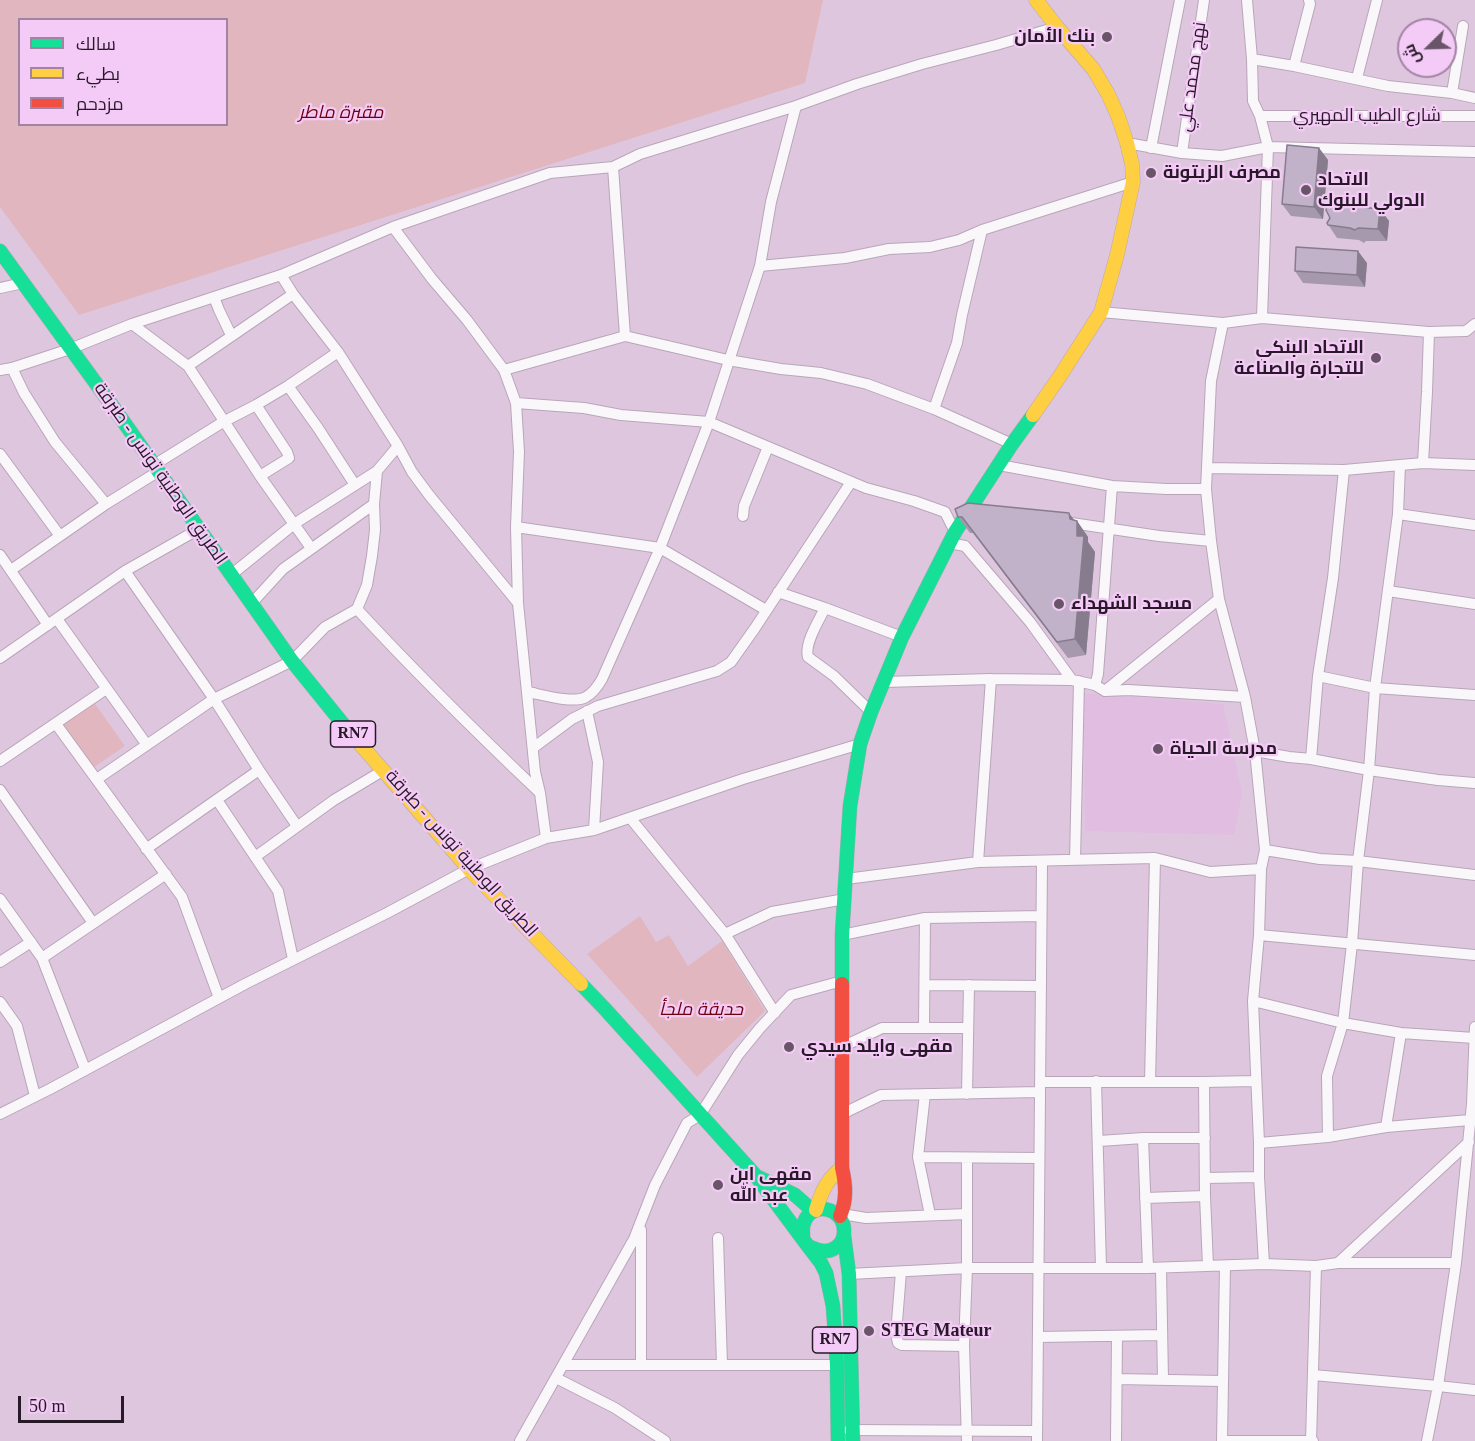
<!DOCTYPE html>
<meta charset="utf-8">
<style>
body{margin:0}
#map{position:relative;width:1475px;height:1441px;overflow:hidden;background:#dec7de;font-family:"Times New Roman",Cairo,serif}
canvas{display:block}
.legend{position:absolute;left:18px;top:18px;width:210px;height:108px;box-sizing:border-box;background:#f4caf6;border:2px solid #a283a4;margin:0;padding:8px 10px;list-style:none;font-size:18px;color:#281929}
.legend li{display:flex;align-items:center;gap:12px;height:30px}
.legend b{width:30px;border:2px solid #a283a4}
.north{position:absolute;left:1397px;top:18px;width:60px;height:60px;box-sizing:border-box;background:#f4caf6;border:2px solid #a283a4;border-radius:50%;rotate:247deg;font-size:16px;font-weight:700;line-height:24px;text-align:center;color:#281929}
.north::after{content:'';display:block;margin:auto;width:21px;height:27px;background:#685668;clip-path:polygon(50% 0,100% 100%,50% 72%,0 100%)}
.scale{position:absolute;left:18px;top:1396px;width:106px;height:27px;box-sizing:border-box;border:3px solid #281929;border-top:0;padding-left:8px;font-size:18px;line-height:21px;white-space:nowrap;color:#281929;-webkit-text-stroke:4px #f4caf6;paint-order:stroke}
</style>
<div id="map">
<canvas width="1475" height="1441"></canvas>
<ul class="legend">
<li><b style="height:8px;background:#16e098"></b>سالك</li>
<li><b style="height:8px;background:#ffcf43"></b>بطيء</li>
<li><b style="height:8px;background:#f24e42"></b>مزدحم</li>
</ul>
<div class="north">ش</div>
<div class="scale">50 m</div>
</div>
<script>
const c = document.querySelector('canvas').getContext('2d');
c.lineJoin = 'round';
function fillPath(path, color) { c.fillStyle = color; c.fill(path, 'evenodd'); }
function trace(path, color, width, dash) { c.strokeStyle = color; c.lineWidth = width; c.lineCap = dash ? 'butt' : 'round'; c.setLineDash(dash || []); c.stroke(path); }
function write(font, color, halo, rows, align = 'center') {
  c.font = font + ' "Times New Roman",Cairo,serif'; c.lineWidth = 4.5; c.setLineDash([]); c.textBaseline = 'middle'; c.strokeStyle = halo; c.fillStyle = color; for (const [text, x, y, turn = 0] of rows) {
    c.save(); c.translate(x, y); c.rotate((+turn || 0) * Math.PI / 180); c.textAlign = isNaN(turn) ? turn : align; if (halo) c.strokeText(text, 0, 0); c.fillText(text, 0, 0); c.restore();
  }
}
fillPath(new Path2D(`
 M1084 693 1223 704 1242 793 1234 835 1085 831Z`), '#e0bde1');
fillPath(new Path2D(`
 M0 0H823L805 83 79 315 0 207ZM20 20H226V124H20Z
 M93 701 125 746 87 772 56 727Z
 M640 916 656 942 669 935 688 966 722 941 765 1011 697 1077 587 954Z`), '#e1b6be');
const street = new Path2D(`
 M1247 0 1252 59 1253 101 1260 116 1268 147 1262 318
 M1252 59 1294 66 1388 86 1452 93 1475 98
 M1294 66 1310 4 1309 0
 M1357 78 1377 0
 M1452 93 1463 26
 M1260 116H1475
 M1127 143 1182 153 1222 156 1268 147 1475 152
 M1151 148 1180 0
 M1182 153 1204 0
 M613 167 625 336
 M393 227 432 279 467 320 504 370 516 403 519 452 516 527 518 603 535 772 540 793 546 838
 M760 266 845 258 889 249 930 247 959 240 982 230 1133 182
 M281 275 293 294 338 352 398 446 412 472 429 495 518 603
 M0 288 23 283
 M214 297 219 310 231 335
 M1101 312 1223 323 1262 318 1429 332 1466 331 1475 324
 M1223 323 1211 381 1206 489 1211 541 1219 599 1245 697 1255 751 1265 850 1261 869 1259 935 1253 1001 1259 1143V1177L1264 1264
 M132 324 188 366 260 476 311 548
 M188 366 293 294
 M12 368 24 393 55 442 106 504
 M0 370 12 368 70 349 132 324 281 275 393 227 550 173 613 167 640 154 796 106 857 84 922 64 996 45 1057 27
 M504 370 625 336 728 360 781 369 821 373 867 384 934 409 1012 444
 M288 386 318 428 355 485
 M516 403 584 408 621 415 709 422 866 488 914 501 945 512 955 532
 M256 405 287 452 289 458 260 476
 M934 409 957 343 962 315 982 230
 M0 454 60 536
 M1423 463 1427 392 1429 332
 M154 465 223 422 256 405 288 386 338 352
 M999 465 1112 486 1166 489H1206
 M1207 468 1344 470 1423 463 1475 465
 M1398 514 1475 525
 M743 516 744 506 768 447
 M1065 522 1159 536 1211 541
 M516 527 660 548 766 610
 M949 543 965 546 1030 622 1072 680
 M0 555 48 625
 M11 570 106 504 159 471
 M125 571 214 699 259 770 297 826
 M231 575 294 524 377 471
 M1388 591 1475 604
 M778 592 825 608 902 637
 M252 603 283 569 374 504
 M825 608C819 620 804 644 808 657L834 676 871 712
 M357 609C415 672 477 733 540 793
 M57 619 147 745
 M0 658 125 571 199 529
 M1318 676 1375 688 1475 695
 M884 682 991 679 1072 680 1095 685 1105 691 1128 690 1245 697
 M1095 685 1098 674 1112 486
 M1105 691 1219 599
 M528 692C543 695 573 704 586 697 593 693 598 686 602 679L660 548 709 422 760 266 771 202 796 106
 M587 711 598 762 594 830
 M56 724 182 897 219 998
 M533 748 572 719 598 706 717 671 731 662 755 628 851 482
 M1255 751 1289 757 1311 759 1369 770 1438 780 1475 783
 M1311 759 1318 676 1333 578 1344 470
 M0 761 106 689
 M97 779 214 699 292 661 325 627 357 609 367 585 372 556 375 530 374 504 377 471 398 446
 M0 790 93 923
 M217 800 278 891 293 959
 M631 819 725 934 775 1013
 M146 849 259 770
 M1265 850 1320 859 1358 861 1475 875
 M255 857 334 800 384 770
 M1075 860 1079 681
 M978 862 991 679
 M846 879 978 862 1155 858 1210 872 1261 869
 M0 899 42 958 85 1069
 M725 934 772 912 845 899
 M842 935 925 918 1041 916
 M1259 935 1475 955
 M42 958 166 874
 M0 962 31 942
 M925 985 1041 986
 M1253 1001 1343 1023 1401 1033 1474 1038
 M0 1002 17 1026 35 1096
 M924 1027 925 918
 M842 1047 882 1028H968
 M1096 1081 1101 1268
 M1040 1082H1204L1256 1081
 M1150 1082 1155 858
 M1204 1082 1205 1196 1208 1266
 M925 1094 918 1157 930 1215
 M967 1094 969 985
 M0 1114 50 1089 245 984 387 913 469 869 546 838 594 830 743 779 860 744
 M842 1114 881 1095 1040 1092
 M1386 1127 1401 1033
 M1328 1137 1327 1076 1343 1023 1352 944 1358 861 1369 770 1375 688 1398 514 1400 465
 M1143 1138 1148 1268
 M1099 1141 1143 1138H1205
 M1259 1143 1328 1137 1386 1127 1470 1120
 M918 1157 1039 1158
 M1205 1178 1259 1177
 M1145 1198 1205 1196
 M842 1212 848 1215 866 1218 967 1214
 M718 1238 722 1365
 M1338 1263 1469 1142
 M1161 1268 1163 1380
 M901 1272 896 1334 898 1343 902 1345 964 1346
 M849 1274 967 1268H1148L1264 1264 1316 1266 1338 1263H1456
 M1038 1337 1162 1335
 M641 1364V1230
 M563 1365H837
 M1313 1375 1438 1386 1475 1390
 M556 1378 615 1408 665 1441
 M1117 1379 1222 1381
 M849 1430 1037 1431
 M520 1441 634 1239 655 1185 687 1123 700 1115 738 1055 760 1028 791 995 842 981
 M967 1441 964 1346 967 1268V1158
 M1037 1441 1042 861
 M1116 1441 1117 1336
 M1222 1441 1225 1266
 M1223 1441H1313
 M1311 1441 1316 1266
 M1427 1441 1438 1386 1456 1263 1472 1104 1475 1027`);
const fast = new Path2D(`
 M0 251 116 411 292 661 347 729
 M581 984 605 1009 756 1176 808 1246C817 1250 826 1254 835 1248 840 1245 844 1239 844 1232 845 1207 811 1200 804 1223 802 1227 803 1232 803 1237
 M842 984V935L850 806 860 744 871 712 902 637 955 532 1012 444 1033 415
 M758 1177 795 1195 813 1211
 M844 1236 849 1274 853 1441
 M808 1246 821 1263 826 1273 833 1306 837 1365 838 1441`);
const slow = new Path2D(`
 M1033 415 1060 376 1101 312 1117 255 1133 182 1132 164 1127 143 1118 116 1108 94 1094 70 1057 27 1036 0
 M347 729 469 869 581 984
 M816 1210C821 1193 827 1178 842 1168`);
const jam = new Path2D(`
 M840 1216C847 1200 846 1185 842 1168V984`);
trace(street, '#b8a6b8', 12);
trace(fast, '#b8a6b8', 15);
trace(slow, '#b8a6b8', 15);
trace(jam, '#b8a6b8', 15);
trace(street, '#faf7fa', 10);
trace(fast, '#16e098', 14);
trace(slow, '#ffcf43', 14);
trace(jam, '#f24e42', 14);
fillPath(new Path2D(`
 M1319 148 1328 160 1323 219 1291 216 1282 204Z
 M1380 209 1389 221 1387 241H1366L1364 243 1359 240 1337 238 1327 223Z
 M1367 263 1365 287 1303 283 1295 271Z
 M958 517 1077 521 1088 537V542L1095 552 1086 655 1068 658 973 533H970Z`), '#a698ad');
fillPath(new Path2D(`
 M1319 148 1328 160 1323 219 1314 207Z
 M1380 209 1389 221 1387 241 1378 229Z
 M1358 251 1367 263 1365 287 1357 275Z
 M1069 513 1077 524V521L1088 537V542L1095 552 1086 655 1075 639 1077 536 1070 519Z`), '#877c8d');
const building = new Path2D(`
 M1287 145 1319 148 1314 207 1282 204Z
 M1331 204 1380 209 1378 229 1358 228 1355 230 1350 228 1328 225 1327 223 1330 218 1326 210 1327 206Z
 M1296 247 1358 251 1357 275 1295 271Z
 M968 503 1069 513 1070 519 1077 521V536H1084L1075 639 1057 642 962 517H958L955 509Z`);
fillPath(building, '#c1b1c9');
trace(building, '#877c8d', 1.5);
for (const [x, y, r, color] of [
 [1107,37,6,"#685668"],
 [1151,173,6,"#685668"],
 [1306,190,6,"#685668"],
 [1376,358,6,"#685668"],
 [1059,604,6,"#685668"],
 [1158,749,6,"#685668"],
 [789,1047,6,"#685668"],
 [718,1185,6,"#685668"],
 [869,1331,6,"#685668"]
]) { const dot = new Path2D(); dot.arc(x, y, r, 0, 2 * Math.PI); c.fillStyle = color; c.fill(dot); trace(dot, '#f4caf6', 2); }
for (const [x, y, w] of [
 [353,734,45],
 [835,1340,45]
]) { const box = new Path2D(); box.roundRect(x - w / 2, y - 13, w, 26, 4.5); c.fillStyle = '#f4caf6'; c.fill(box); trace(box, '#281929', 1.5); }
write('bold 16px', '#281929', null, [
 ["RN7",353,734],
 ["RN7",835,1340]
]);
write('bold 18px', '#281929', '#f4caf6', [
 ["بنك الأمان",1095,37,"right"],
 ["مصرف الزيتونة",1163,173],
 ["الاتحاد",1318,180],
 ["الدولي للبنوك",1318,201],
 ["الاتحاد البنكي",1364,348,"right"],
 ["للتجارة والصناعة",1364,369,"right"],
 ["مسجد الشهداء",1071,604],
 ["مدرسة الحياة",1170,749],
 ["مقهى وايلد سيدي",801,1047],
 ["مقهى ابن",730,1175],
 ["عبد الله",730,1196],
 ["STEG Mateur",881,1331]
], 'left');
write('18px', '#281929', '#f4caf6', [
 ["نهج محمد علي",1193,77,-82],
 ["شارع الطيب المهيري",1367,116],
 ["الطريق الوطنية تونس - طبرقة",160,474,55],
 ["الطريق الوطنية تونس - طبرقة",461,854,48]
]);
write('italic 18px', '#6f010d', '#f4caf6', [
 ["مقبرة ماطر",341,113],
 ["حديقة ملجأ",701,1010]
]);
</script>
